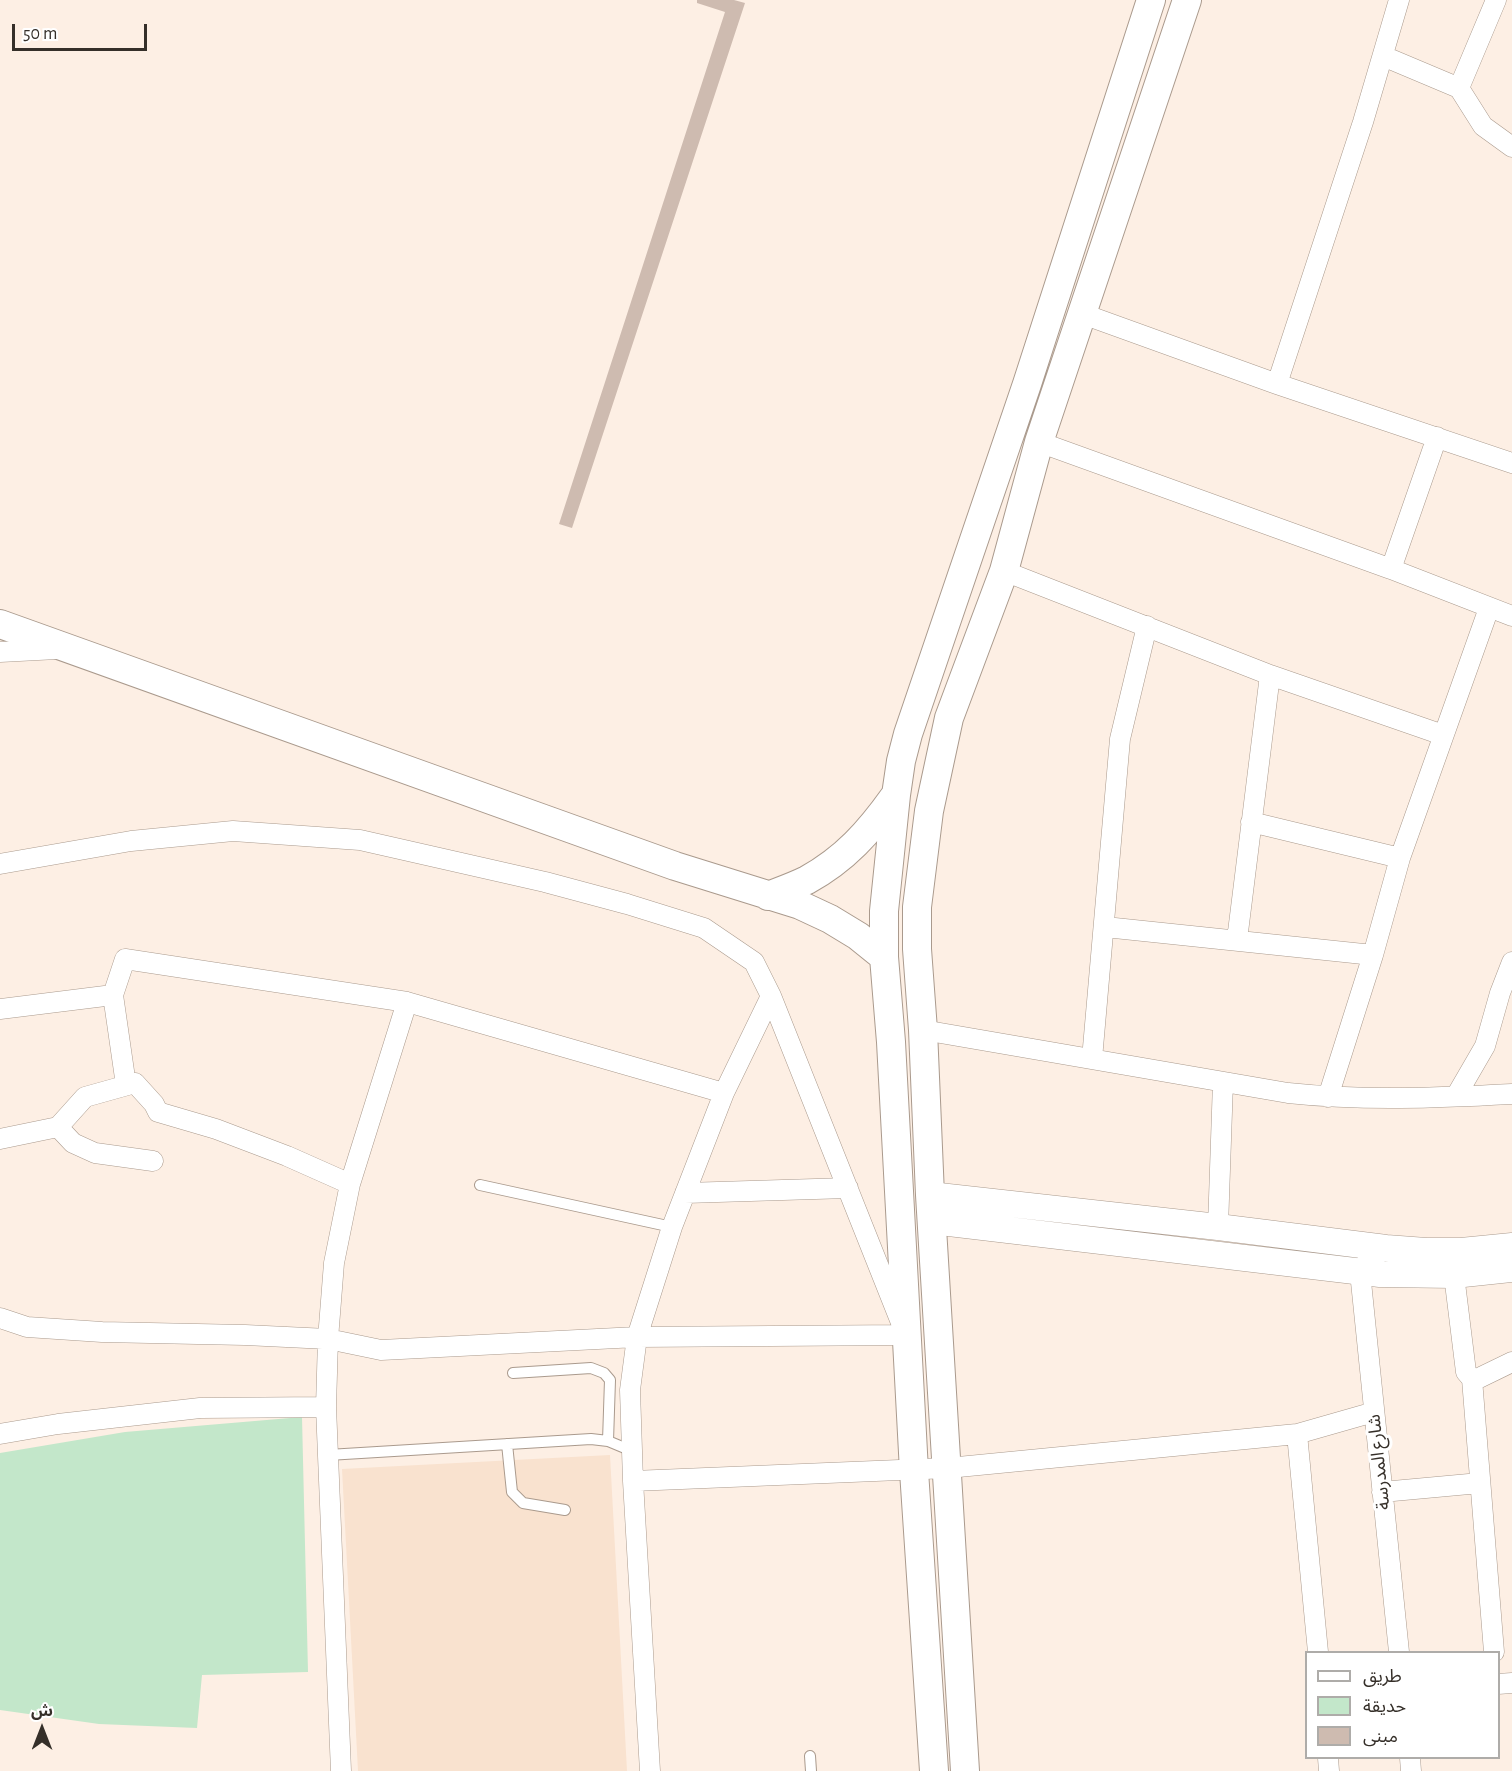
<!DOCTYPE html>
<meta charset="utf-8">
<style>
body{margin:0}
#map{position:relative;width:1512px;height:1771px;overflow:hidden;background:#fdefe4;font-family:"Alegreya Sans","Noto Sans Arabic",sans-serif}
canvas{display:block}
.legend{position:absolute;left:1305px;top:1651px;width:195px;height:108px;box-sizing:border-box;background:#fff;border:2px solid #aeaca9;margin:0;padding:8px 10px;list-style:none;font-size:18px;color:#352f29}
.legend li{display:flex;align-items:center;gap:12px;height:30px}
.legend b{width:30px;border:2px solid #aeaca9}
.north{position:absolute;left:12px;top:1699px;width:60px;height:60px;-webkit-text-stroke:4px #fff;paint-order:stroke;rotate:0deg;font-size:16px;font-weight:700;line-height:24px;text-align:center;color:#352f29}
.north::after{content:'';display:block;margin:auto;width:21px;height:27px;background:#352f29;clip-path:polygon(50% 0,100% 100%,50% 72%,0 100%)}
.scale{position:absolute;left:12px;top:24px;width:135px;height:27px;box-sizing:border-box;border:3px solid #352f29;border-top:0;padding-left:8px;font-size:18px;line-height:21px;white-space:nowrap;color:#352f29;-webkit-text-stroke:4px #fff;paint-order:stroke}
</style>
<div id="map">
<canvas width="1512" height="1771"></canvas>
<ul class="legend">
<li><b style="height:8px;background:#fff"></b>طريق</li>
<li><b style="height:16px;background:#c3e7ca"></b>حديقة</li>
<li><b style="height:16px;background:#cebbb0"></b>مبنى</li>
</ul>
<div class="north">ش</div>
<div class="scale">50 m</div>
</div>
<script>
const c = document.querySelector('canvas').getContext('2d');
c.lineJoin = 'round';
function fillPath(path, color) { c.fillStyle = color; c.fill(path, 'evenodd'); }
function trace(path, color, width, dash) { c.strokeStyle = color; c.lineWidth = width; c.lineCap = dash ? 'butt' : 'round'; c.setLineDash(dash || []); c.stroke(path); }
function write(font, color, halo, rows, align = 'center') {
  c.font = font + ' "Alegreya Sans","Noto Sans Arabic",sans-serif'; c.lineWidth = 6; c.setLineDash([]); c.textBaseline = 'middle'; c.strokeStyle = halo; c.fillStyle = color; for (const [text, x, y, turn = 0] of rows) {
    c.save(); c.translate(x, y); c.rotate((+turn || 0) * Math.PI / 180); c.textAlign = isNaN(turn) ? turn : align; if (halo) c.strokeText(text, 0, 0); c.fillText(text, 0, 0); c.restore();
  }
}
fillPath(new Path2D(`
 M610 1455 627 1771H358L342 1469Z`), '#f9e2cf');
fillPath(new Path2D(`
 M302 1417 308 1672 202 1675 197 1728 99 1724 0 1710V1453L125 1432Z`), '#c3e7ca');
fillPath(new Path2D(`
 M697 0H734L745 3 572 528 559 524 725 12 697 3Z`), '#cebbb0');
const service = new Path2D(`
 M480 1185 672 1227
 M513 1373 591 1368 604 1373 610 1380 608 1441
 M507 1444 512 1492 523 1503 565 1510
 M328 1455 591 1439 608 1441 632 1451
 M810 1756 811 1771`);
const minor = new Path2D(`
 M1383 56 1459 88 1483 126 1512 147
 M1459 88 1496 0
 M1083 314 1277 384 1512 463
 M1277 384 1363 122 1399 0
 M1039 442 1391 569 1512 616
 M1391 569 1437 437
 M1004 571 1270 675 1443 735
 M0 652 57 649
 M1251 822 1400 858
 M0 864 131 841 233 831 360 840 545 882 627 904 704 928 754 962 771 996 906 1335 637 1337 381 1350 328 1339 245 1335 102 1332 27 1327 0 1318
 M1105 927 1373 955
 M1237 940 1270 675
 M113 995 126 1085
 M0 1009 113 995 125 959 407 1002 724 1093 771 996
 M923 1030 1288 1093C1363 1101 1437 1098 1512 1094
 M1092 1059 1120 739 1147 626
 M1456 1096 1485 1046 1500 993 1512 962
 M1328 1097 1373 955 1400 858 1489 608
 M58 1127 73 1143 95 1153 153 1161
 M0 1139 58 1127 85 1097 135 1083 154 1104 158 1112 216 1129 287 1156 350 1184
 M685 1193 848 1188
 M1218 1227 1223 1082
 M1386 1248 1367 1262 1360 1272 1399 1652
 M1454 1275 1466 1372 1472 1379 1479 1378 1512 1362
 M1472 1379 1494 1652
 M0 1434 58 1424 200 1408 326 1407
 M1297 1434 1318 1652
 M633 1481 948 1468 1297 1434 1374 1412
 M1382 1492 1480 1483
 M1498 1684 1512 1683
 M1328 1758 1329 1771
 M1410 1758 1411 1771
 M341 1771 326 1407 328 1339 334 1263 350 1184 407 1002
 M650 1771 633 1481 630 1390 637 1337 672 1227 724 1093`);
const tertiary = new Path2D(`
 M930 1195 1218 1227 1386 1248 1426 1251H1461L1512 1246
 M932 1221 1380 1274 1454 1275 1512 1269`);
const secondary = new Path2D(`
 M0 624 675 866 800 905 830 919 858 936 884 957
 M768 896C781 891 795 886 807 880 845 859 869 832 894 797
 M934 1771 914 1471 891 1042 884 957V911L896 795 901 761 908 734 1027 384 1151 0
 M965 1771 930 1195 923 1030 917 949V907L929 811 949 718 1004 571 1039 442 1187 0`);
trace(service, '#aa9a8d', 12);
trace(minor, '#aa9a8d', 21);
trace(tertiary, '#aa9a8d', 27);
trace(secondary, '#aa9a8d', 30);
trace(service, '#fff', 10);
trace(minor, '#fff', 20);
trace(tertiary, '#fff', 26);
trace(secondary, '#fff', 28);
write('18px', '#352f29', '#fff', [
 ["شارع المدرسة",1379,1462,-96]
]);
</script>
